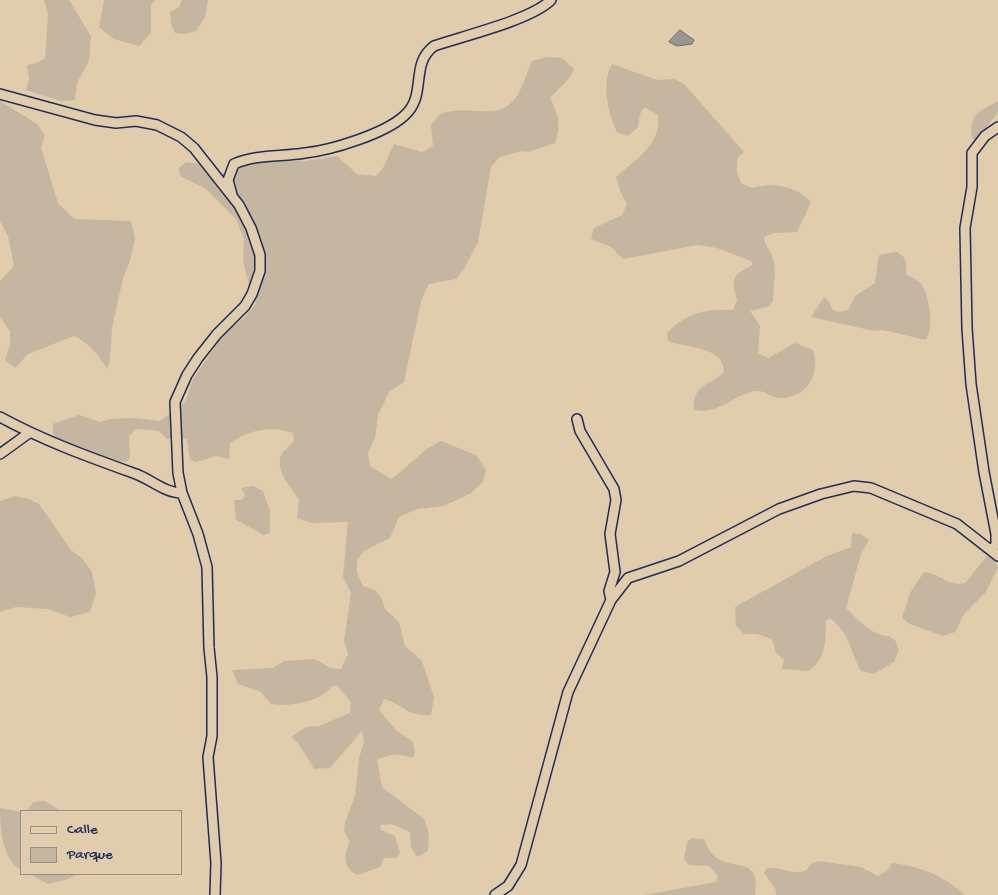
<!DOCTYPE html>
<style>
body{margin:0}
#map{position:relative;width:998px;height:895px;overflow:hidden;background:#e1cdab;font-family:"Gochi Hand",sans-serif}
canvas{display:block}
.legend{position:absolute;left:20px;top:810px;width:162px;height:65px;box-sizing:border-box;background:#e1cdab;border:1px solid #928e8c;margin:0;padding:6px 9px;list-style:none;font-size:15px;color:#1b2f5e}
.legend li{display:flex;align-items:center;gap:10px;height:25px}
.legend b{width:25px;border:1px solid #928e8c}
</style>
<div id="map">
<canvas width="998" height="895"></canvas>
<ul class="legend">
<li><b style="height:6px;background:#e1cdab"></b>Calle</li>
<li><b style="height:14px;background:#c4b6a0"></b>Parque</li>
</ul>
</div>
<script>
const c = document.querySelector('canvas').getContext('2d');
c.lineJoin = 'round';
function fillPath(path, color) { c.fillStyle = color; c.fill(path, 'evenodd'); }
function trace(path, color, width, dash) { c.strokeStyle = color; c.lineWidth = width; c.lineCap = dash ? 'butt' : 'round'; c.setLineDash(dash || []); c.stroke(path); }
fillPath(new Path2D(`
 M44 0H69L91 36 89 61 77 83 75 100 61 101 26 90 29 79 27 65 37 63 45 58 48 15Z
 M104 0H155L151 6V33L139 46 114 39 99 27Z
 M182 0H208L205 17 196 31 185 34 175 33 171 24 170 12 179 7Z
 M548 57 562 58 574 69C569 82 559 87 550 98 559 114 561 126 555 143L529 152 522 151 500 157 491 167 478 242 464 269 456 279 429 284 421 301 404 382 389 392 378 415 375 438 368 453 370 466 391 479C409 467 421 450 441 441L476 455 486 470 483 482 471 493 444 506 417 509 399 517 390 538 364 551 357 560V573L363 586 375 590 382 599 385 609 399 622 405 646 422 661 434 697 431 715C406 717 404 704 384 699L379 710 397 731 413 742 415 752 413 758C398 754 391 753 377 760L382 787 424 819 429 833 428 851 417 857 411 847 410 832 392 824 380 825 381 830 395 836 400 853 396 858H384L380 867 358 875C343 869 343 855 350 842L344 831 345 822 355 796 359 758 364 742 362 731 330 768 314 769 298 743 291 737 306 727 319 726 350 713 351 702 336 685C330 686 329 691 324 694 309 703 288 707 271 704L261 692 238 684 232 670 273 668 284 661 314 659 331 668 341 669 348 654 344 641 351 593 343 577 348 522 312 523 297 518 299 499C291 487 272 468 283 452 287 448 291 445 294 440L293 433C272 425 248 430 230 443L229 459 216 456 196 462 190 460 187 439H167L159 431 136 429 129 436 130 458 126 462C107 460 70 445 53 435V424L79 415 100 422 110 419 134 418 160 421 185 402 193 379 210 354 227 331 244 318 256 303 248 282 243 260 244 239 236 219 206 189 180 176 179 168 186 162 199 164 207 175 233 172 241 166 268 160 306 161 337 156 357 174 376 176 383 168 394 144 422 152 433 146 431 125C434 122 437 116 441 114 462 104 496 120 512 102 522 92 526 74 532 61Z
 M612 64 657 80 674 79 684 84 744 152 737 158V172L741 183 752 188C773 182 795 185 811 202L797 232 773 233 764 237C765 246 771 250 773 259 777 273 773 288 773 302L767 307 750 311 760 326 758 353 768 358 795 343 813 350C821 374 807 398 780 398 769 398 765 388 751 392 732 397 713 417 694 409 692 384 710 386 724 372 723 345 687 349 668 341L667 333C686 313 706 309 733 310L737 300C730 278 734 274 753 265L751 261 717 248 698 245 623 259 611 247 591 239 594 228 622 215 627 204 620 191 616 177C635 159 662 145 658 115L645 107 640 114 638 127 628 136 617 132C608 114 601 83 612 64Z
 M0 101 37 124 45 135 41 148 58 203 74 219 131 221 135 238 130 261 123 278 112 328 110 360 107 369C98 354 90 344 74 336L28 354 15 368 5 360 10 345V331L0 317V281L14 266 8 236 0 221Z
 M998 101V113L976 140 972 138C969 112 979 112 998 101Z
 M896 252C907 257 907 263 906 274 911 277 920 281 922 285 930 298 934 327 926 340L883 330 874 331 811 317 824 297C834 304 828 316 848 310L855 296 875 283 879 255Z
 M253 486 263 491 270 511V533L264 535 236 520 234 500H242L245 495 241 488Z
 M15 496 29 499 39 504 71 550 82 558 92 572 96 593 90 612 70 617 48 609 16 607 0 612V501Z
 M852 533 861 534 869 540 861 554 846 608C857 619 872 636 889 636L895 640 899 650 894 662 874 674 861 671C849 650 852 636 830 618L826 621C825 643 827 656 809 671L782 669 784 660 776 653 772 639 757 634H744L736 626 735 607 827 556 851 547Z
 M987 556 995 560 998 568 985 593 964 614 955 632 943 636 910 624 902 618 910 593 924 572C939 573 948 587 965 583Z
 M45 801 60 811H27L33 802Z
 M0 808 21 812V870C2 860 0 827 0 808Z
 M692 838 704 839C707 847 711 854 718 859 738 870 761 858 755 895H645L716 882 718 876 709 866 689 865 684 859 687 842Z
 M818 861 861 867 878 876 887 871 892 863C919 866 945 876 965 895H776V890L764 873 767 868C785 866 802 881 811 864Z
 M29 874H76L68 879 48 884Z`), '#c4b6a0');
const water = new Path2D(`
 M680 30 694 40 692 44 677 46 669 42Z`);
fillPath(water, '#9b9590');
trace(water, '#686c7c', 1);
const minor = new Path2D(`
 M0 94 95 120 116 123 136 121 157 125 181 137 194 148 239 205 251 228 260 255V271L252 294 245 306 217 334 198 358 187 375 175 402 178 473 182 493 198 534 207 567 209 648 212 677V736L208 757 216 863 215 895
 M232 195 228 180 234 164C257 154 281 157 305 153 332 150 384 134 404 116 428 95 409 65 434 46 463 36 531 20 551 0
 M0 417C44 441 89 457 136 474 152 480 165 493 182 493
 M577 419 580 431 614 489 616 500 610 534 615 572 609 591 611 600
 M0 454 29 433
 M991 550 996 545V534L984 472 971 384 967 328 965 228 972 187V153L985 136 998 127
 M495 895 508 886 521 865 568 692 611 600 628 578 679 561 779 509 821 494 854 486 871 488 957 524 998 556`);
trace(minor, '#1b2f5e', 12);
trace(minor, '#e1cdab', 9);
</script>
